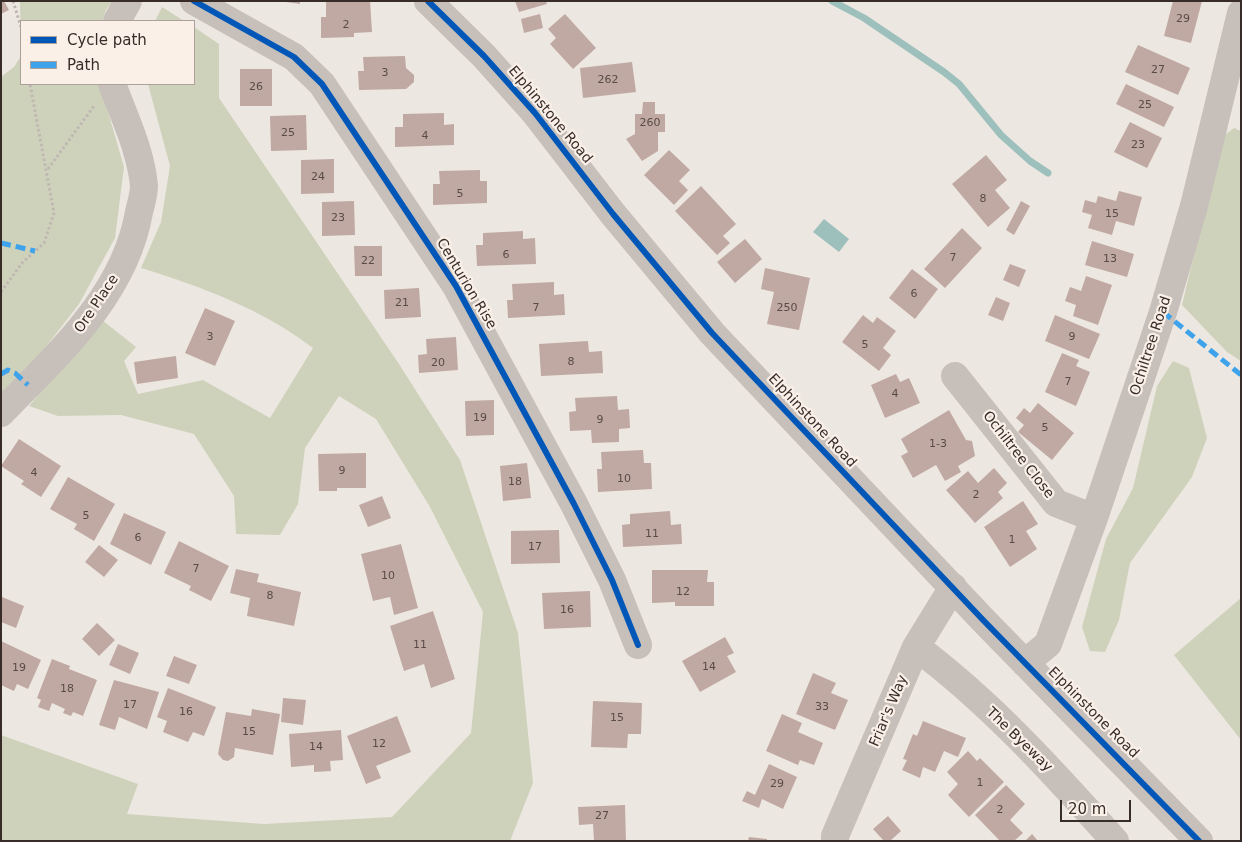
<!DOCTYPE html>
<style>
body{margin:0}
#map{position:relative;width:1242px;height:842px;overflow:hidden;background:#ede7e1;font-family:"DejaVu Sans",sans-serif}
canvas{display:block}
.frame{position:absolute;inset:0;border:2px solid #372c28;pointer-events:none}
.legend{position:absolute;left:20px;top:20px;width:175px;height:65px;box-sizing:border-box;background:#faf0e8;border:1px solid #aca29b;margin:0;padding:6px 9px;list-style:none;font-size:15px;color:#372c28}
.legend li{display:flex;align-items:center;gap:10px;height:25px}
.legend b{width:25px;border:1px solid #aca29b}
.scale{position:absolute;left:1060px;top:800px;width:71px;height:22px;box-sizing:border-box;border:2px solid #372c28;border-top:0;padding-left:6px;font-size:15px;line-height:18px;white-space:nowrap;color:#372c28;-webkit-text-stroke:4px #faf0e8;paint-order:stroke}
</style>
<div id="map">
<canvas width="1242" height="842"></canvas>
<div class="frame"></div>
<ul class="legend">
<li><b style="height:6px;background:#0057b8"></b>Cycle path</li>
<li><b style="height:6px;background:#3fa3eb"></b>Path</li>
</ul>
<div class="scale">20 m</div>
</div>
<script>
const c = document.querySelector('canvas').getContext('2d');
c.lineJoin = 'round';
function fillPath(path, color) { c.fillStyle = color; c.fill(path, 'evenodd'); }
function trace(path, color, width, dash) { c.strokeStyle = color; c.lineWidth = width; c.lineCap = dash ? 'butt' : 'round'; c.setLineDash(dash || []); c.stroke(path); }
function write(font, color, halo, rows, align = 'center') {
  c.font = font + ' "DejaVu Sans",sans-serif'; c.lineWidth = 4.5; c.setLineDash([]); c.textBaseline = 'middle'; c.strokeStyle = halo; c.fillStyle = color; for (const [text, x, y, turn = 0] of rows) {
    c.save(); c.translate(x, y); c.rotate((+turn || 0) * Math.PI / 180); c.textAlign = isNaN(turn) ? turn : align; if (halo) c.strokeText(text, 0, 0); c.fillText(text, 0, 0); c.restore();
  }
}
fillPath(new Path2D(`
 M20 1H112L106 10 102 21H21V54Z
 M162 7 184 21H155Z
 M194 27 219 44V98L399 364 460 460 518 633 533 783 510 841H1V735L138 784 127 814 264 824 392 817 471 733 483 612 430 507 376 419 339 396 305 448 298 504 280 535 236 534 234 496 194 434 121 415 58 416 29 406 102 320 136 347 124 361 138 394 203 380 270 418 313 348C262 309 202 287 141 268L161 222 170 166 148 84H194Z
 M21 56V84H100L124 167 115 238 79 304 35 361 1 395V77L14 67Z
 M1234 128 1241 131V361L1227 352 1182 305 1222 137Z
 M1173 361 1189 368 1207 438 1192 477 1130 563 1119 620 1105 652 1090 651 1082 627 1106 539 1133 488 1157 386Z
 M1241 598V740L1174 655Z`), '#cfd2bb');
fillPath(new Path2D(`
 M824 219 849 239 839 252 813 232Z`), '#9dc0bd');
trace(new Path2D(`
 M832 1 864 18 944 72 959 84 1001 135 1030 161 1048 173`), '#9dc0bd', 7);
fillPath(new Path2D(`
 M1 1H4L9 10 1 14Z
 M279 1H300V4Z
 M370 1 372 32 354 33V37L321 38V17H326V2Z
 M515 1H546L547 4 519 12Z
 M1173 1H1202L1191 43 1164 36Z
 M540 14 543 28 524 33 521 19Z
 M565 14 596 48 573 69 550 44 556 38 548 29Z
 M1138 45 1190 68 1178 95 1125 72Z
 M405 56 406 68 414 75V82L406 89 359 90 358 71H364L363 57Z
 M632 62 636 92 583 98 580 68Z
 M240 69H272V106H240Z
 M1126 84 1174 107 1164 127 1116 104Z
 M643 102H655V114H665V132H658V151L642 161 626 139 635 134V114H642Z
 M444 113V125L454 124V145L395 147V127H403V114Z
 M306 115 307 150 271 151 270 116Z
 M1130 122 1162 138 1147 168 1114 152Z
 M669 150 690 170 679 181 688 190 674 205 644 175Z
 M986 155 1007 180 995 190 1010 208 988 227 952 184Z
 M334 159V193L301 194V160Z
 M480 170V181H487V203L433 205V184H440L439 171Z
 M701 186 736 224 723 236 730 243 717 255 675 211Z
 M1119 191 1142 197 1134 226 1116 221 1112 235 1088 228 1092 215 1082 212 1085 200 1096 203 1098 196 1116 201Z
 M354 201 355 235 322 236V202Z
 M1021 201 1030 206 1014 235 1006 230Z
 M962 228 982 248 945 288 924 269Z
 M523 231V239L535 238 536 264 477 266 476 245H483V233Z
 M745 239 762 259 735 283 717 262Z
 M1092 241 1134 254 1127 277 1085 265Z
 M354 246H382V276H355Z
 M1010 264 1026 270 1019 287 1003 280Z
 M765 268 810 278 799 330 767 324 774 292 761 289Z
 M912 269 938 289 915 319 889 298Z
 M1086 276 1112 285 1098 325 1073 316 1076 305 1065 301 1070 287 1081 291Z
 M554 282V295L564 294 565 315 508 318 507 300H513L512 284Z
 M419 288 421 317 385 319 384 290Z
 M996 297 1010 303 1003 321 988 315Z
 M205 308 235 321 215 366 185 353Z
 M863 315 873 323 877 317 896 331 883 348 891 355 879 371 842 342Z
 M1055 315 1100 334 1089 359 1045 341Z
 M456 337 458 370 419 373 418 355 427 354 426 339Z
 M588 341 589 352 602 351 603 373 541 376 539 344Z
 M1062 353 1079 360 1076 366 1090 372 1076 406 1045 392Z
 M176 356 178 378 137 384 134 362Z
 M896 374 900 382 909 378 920 403 885 418 871 385Z
 M617 396 618 410 629 409 630 428 619 429V442L592 443 591 430 570 431 569 412 576 411 575 398Z
 M494 400V435L466 436 465 401Z
 M1038 403 1074 433 1052 460 1018 432 1024 425 1016 418 1024 408 1030 413Z
 M949 410 966 440 972 441 975 456 958 466 961 472 945 481 936 465 913 478 901 456 908 452 901 439Z
 M19 439 61 466 41 497 21 484 24 481 1 466Z
 M643 450 644 463H651L652 489 598 492 597 469H602L601 452Z
 M366 453V488H337V491H319L318 454Z
 M527 463 531 498 503 501 500 466Z
 M994 468 1007 483 998 492 1003 498 975 523 946 490 968 471 978 483Z
 M68 477 115 504 94 541 74 529 77 524 50 509Z
 M382 496 391 518 368 527 359 505Z
 M1023 501 1038 524 1026 531 1037 549 1010 567 984 527Z
 M670 511 671 525 681 524 682 544 623 547 622 525 630 524V514Z
 M124 513 166 532 151 565 110 544Z
 M559 530 560 563 511 564V531Z
 M179 541 229 566 211 601 189 590 191 586 164 573Z
 M401 544 418 608 394 615 390 597 373 601 361 554Z
 M99 545 118 560 104 577 85 562Z
 M236 569 259 574 257 582 301 592 294 626 247 616 250 598 230 593Z
 M652 570H708L707 582H714V606H675V602L652 603Z
 M590 591 591 627 544 629 542 593Z
 M2 597 24 606 16 628 1 622Z
 M433 611 455 679 431 688 424 664 404 671 390 626Z
 M97 623 115 640 99 656 82 639Z
 M725 637 734 653 727 656 736 672 700 692 682 661Z
 M1 641 41 660 28 689 17 684 14 691 1 685Z
 M118 644 139 653 130 674 109 665Z
 M174 656 197 665 189 684 166 676Z
 M52 659 70 666 69 669 97 680 83 716 73 712 71 716 63 713 65 709 52 703 49 711 38 707 41 700 37 698Z
 M813 673 836 683 831 693 848 700 835 730 796 714Z
 M114 680 159 692 147 729 119 717 115 730 99 725Z
 M168 688 216 707 204 736 193 732 188 742 163 732 167 721 157 717Z
 M283 698 306 700 303 725 281 722Z
 M593 701 642 703 641 734H628L627 748 591 747Z
 M252 709 280 714 273 755 235 748 234 757 228 761 223 760 218 754 226 712 251 716Z
 M782 714 802 723 798 732 823 743 814 765 800 760 798 765 766 751Z
 M397 716 411 752 376 766 381 778 366 784 347 736Z
 M923 721 966 738 958 757 944 751 935 772 923 767 920 778 902 770 907 760 903 759 913 734 917 736Z
 M341 730 343 760 330 761 331 771 314 772V765L291 767 289 734Z
 M968 751 977 761 980 758 1004 782 969 817 948 795 958 784 947 772Z
 M769 764 797 777 783 809 762 799 759 808 742 801 747 791 755 795Z
 M1006 785 1025 804 1010 820 1023 833 1014 841H1000L975 815Z
 M625 805 626 841H594L593 824 579 825 578 807Z
 M888 816 901 831 890 841H884L873 829Z
 M1032 834 1038 841H1025Z
 M749 837 767 839V841H748Z`), '#c0a9a3');
trace(new Path2D(`
 M13 1 21 27
 M48 169 94 106
 M1 292 22 263 44 243 54 213 30 84`), '#bfb7b2', 3, [2.5, 2.5]);
trace(new Path2D(`
 M194 1 294 57 322 84 456 286 574 504 612 580 638 645
 M117 21 128 1
 M955 376 1056 503 1094 518
 M1 413C57 355 125 295 139 212 141 204 144 194 144 186 141 151 124 116 112 84
 M916 647C990 702 1053 772 1115 841
 M1025 663 1048 644 1094 518 1163 312 1194 206 1241 13
 M835 841V836L916 647 953 587`), '#c6bfba', 28);
trace(new Path2D(`
 M428 1 484 56 535 113 613 214 712 333 984 621 1199 841`), '#c6bfba', 28);
trace(new Path2D(`
 M1 243 35 251
 M1163 312 1241 375
 M1 374 8 370 15 373 28 385`), '#3fa3eb', 5, [10, 5]);
trace(new Path2D(`
 M194 1 294 57 322 84 456 286 574 504 612 580 638 645
 M428 1 484 56 535 113 613 214 712 333 984 621 1199 841`), '#0057b8', 6);
write('11px', '#594b47', null, [
 ["29",1183,19],
 ["2",346,25],
 ["27",1158,70],
 ["3",385,73],
 ["262",608,80],
 ["26",256,87],
 ["25",1145,105],
 ["260",650,123],
 ["25",288,133],
 ["4",425,136],
 ["23",1138,145],
 ["24",318,177],
 ["5",460,194],
 ["8",983,199],
 ["15",1112,214],
 ["23",338,218],
 ["6",506,255],
 ["7",953,258],
 ["13",1110,259],
 ["22",368,261],
 ["6",914,294],
 ["21",402,303],
 ["7",536,308],
 ["250",787,308],
 ["3",210,337],
 ["9",1072,337],
 ["5",865,345],
 ["8",571,362],
 ["20",438,363],
 ["7",1068,382],
 ["4",895,394],
 ["19",480,418],
 ["9",600,420],
 ["5",1045,428],
 ["1-3",938,444],
 ["9",342,471],
 ["4",34,473],
 ["10",624,479],
 ["18",515,482],
 ["2",976,495],
 ["5",86,516],
 ["11",652,534],
 ["6",138,538],
 ["1",1012,540],
 ["17",535,547],
 ["7",196,569],
 ["10",388,576],
 ["12",683,592],
 ["8",270,596],
 ["16",567,610],
 ["11",420,645],
 ["14",709,667],
 ["19",19,668],
 ["18",67,689],
 ["17",130,705],
 ["33",822,707],
 ["16",186,712],
 ["15",617,718],
 ["15",249,732],
 ["12",379,744],
 ["14",316,747],
 ["1",980,783],
 ["29",777,784],
 ["2",1000,810],
 ["27",602,816]
]);
write('14px', '#372c28', '#faf0e8', [
 ["Elphinstone Road",550,115,50],
 ["Centurion Rise",466,284,59],
 ["Ore Place",97,304,-56],
 ["Ochiltree Road",1151,346,-72],
 ["Elphinstone Road",812,421,47],
 ["Ochiltree Close",1018,455,52],
 ["Friar's Way",889,711,-67],
 ["Elphinstone Road",1093,713,45],
 ["The Byeway",1019,740,44]
]);
</script>
